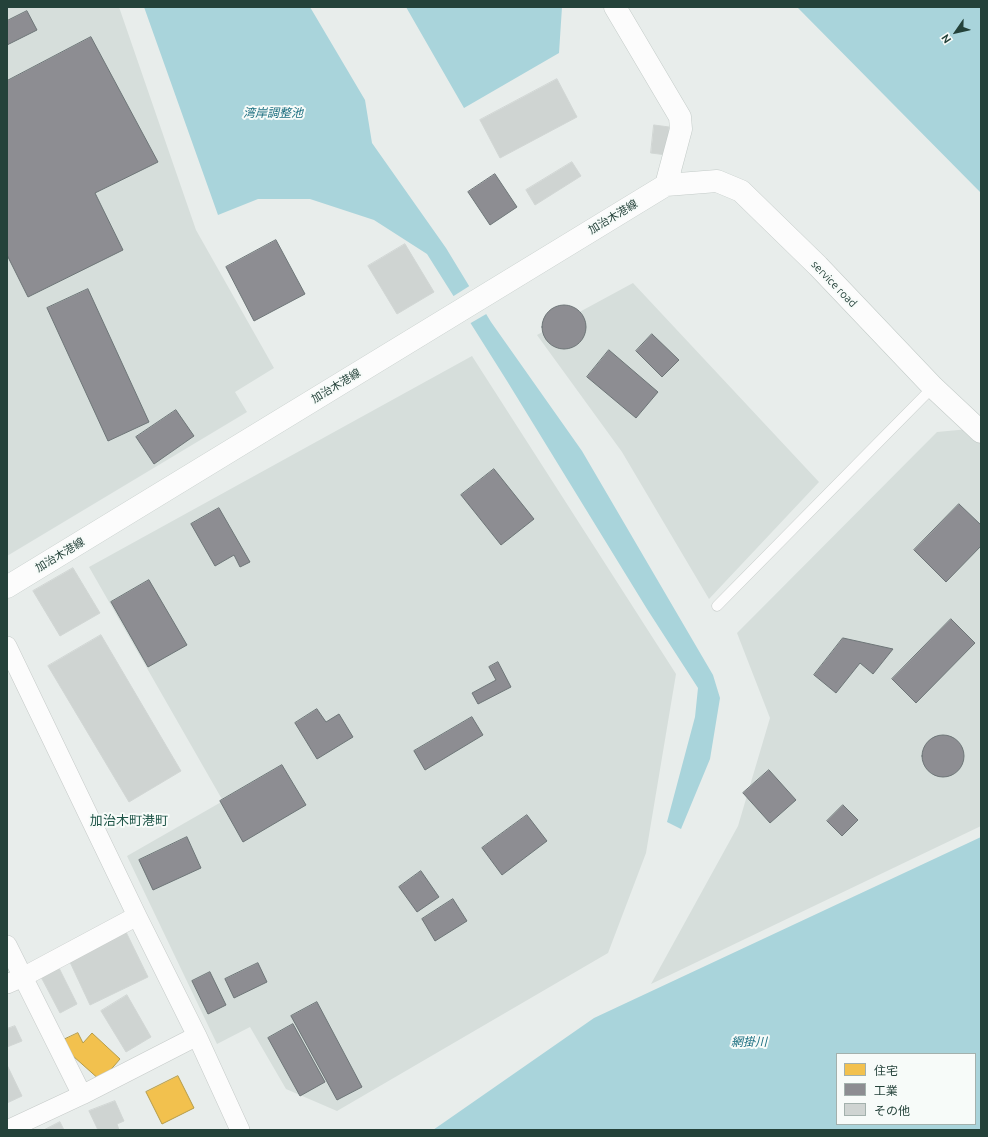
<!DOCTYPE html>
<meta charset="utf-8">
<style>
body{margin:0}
#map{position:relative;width:988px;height:1137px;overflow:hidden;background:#e8edeb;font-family:Ubuntu,"Noto Sans JP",sans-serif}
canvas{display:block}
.frame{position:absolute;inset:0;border:8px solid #24423a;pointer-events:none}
.legend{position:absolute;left:836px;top:1053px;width:140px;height:72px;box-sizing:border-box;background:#f7fbf9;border:1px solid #a3b1ad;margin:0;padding:5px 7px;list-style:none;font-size:12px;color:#24423a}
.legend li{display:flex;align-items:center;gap:8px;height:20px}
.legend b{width:20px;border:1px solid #a3b1ad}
.north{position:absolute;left:936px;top:12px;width:40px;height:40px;-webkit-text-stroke:3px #f7fbf9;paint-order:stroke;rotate:236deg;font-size:11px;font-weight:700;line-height:16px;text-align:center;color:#24423a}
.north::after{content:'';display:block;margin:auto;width:14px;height:18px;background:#24423a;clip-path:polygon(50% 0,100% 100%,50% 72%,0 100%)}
</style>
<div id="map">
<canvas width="988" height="1137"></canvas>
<div class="frame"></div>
<ul class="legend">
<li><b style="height:11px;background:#f2c14e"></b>住宅</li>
<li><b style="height:11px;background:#8d8d92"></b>工業</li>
<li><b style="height:11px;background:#cfd4d2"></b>その他</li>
</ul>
<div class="north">N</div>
</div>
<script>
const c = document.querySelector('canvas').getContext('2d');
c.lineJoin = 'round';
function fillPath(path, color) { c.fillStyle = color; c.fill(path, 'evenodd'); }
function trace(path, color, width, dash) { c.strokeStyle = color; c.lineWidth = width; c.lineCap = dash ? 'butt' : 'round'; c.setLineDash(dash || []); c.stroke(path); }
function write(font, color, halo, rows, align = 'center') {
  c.font = font + ' Ubuntu,"Noto Sans JP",sans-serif'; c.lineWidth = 4; c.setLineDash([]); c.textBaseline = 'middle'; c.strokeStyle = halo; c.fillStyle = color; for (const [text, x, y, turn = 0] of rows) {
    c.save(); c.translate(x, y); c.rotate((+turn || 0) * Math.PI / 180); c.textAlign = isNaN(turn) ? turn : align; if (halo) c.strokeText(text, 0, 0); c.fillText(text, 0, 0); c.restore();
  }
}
fillPath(new Path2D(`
 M7 7H119L196 230 274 368 235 392 247 412 7 556Z
 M633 283 819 482 709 599 622 452 537 335Z
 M472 356 676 674 646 853 608 953 337 1111 286 1089 250 1027 217 1044 127 856 223 801 89 567Z
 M969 429 981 440V826L651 984 738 826 770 718 737 633 937 432Z`), '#d6dedb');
fillPath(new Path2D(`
 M144 7H310L365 100 372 143 446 248 491 322 582 451 713 675 720 698 710 759 681 829 667 822 695 717 698 688 647 609 507 381 427 254 374 220 310 199H258L218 215Z
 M406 7H562L559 53 464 108Z
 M797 7H981V193Z
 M981 837V1130H433L594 1018ZM837 1054H975V1124H837Z`), '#a9d4db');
fillPath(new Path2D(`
 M471 285 488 313 469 324 452 297Z`), '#e8edeb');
const homes = new Path2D(`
 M78 1033 83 1043 92 1033 120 1059 101 1081 73 1056 61 1041Z
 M178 1076 194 1108 162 1124 146 1092Z`);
fillPath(homes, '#f2c14e');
trace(homes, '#b49b48', 1);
const industry = new Path2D(`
 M27 11 37 30 7 45V21Z
 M91 37 158 162 95 193 123 250 28 297 7 255V81Z
 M495 174 517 207 490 225 468 192Z
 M276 240 305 294 254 321 226 267Z
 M88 289 149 422 108 441 47 308Z
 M542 327a22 22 0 1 1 44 0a22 22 0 1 1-44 0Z
 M652 334 679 360 662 377 636 351Z
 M609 350 658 392 636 418 587 377Z
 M176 410 194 436 154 464 136 437Z
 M494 469 534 519 501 545 461 495Z
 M959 504 981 525V546L946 582 914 550Z
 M219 508 250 562 240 567 234 555 215 566 191 524Z
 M149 580 187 645 148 667 111 602Z
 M951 619 975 643 916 703 892 679Z
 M843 638 893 649 873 674 860 663 836 693 814 675Z
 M498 662 511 687 478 704 472 693 496 680 489 667Z
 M317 709 326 722 339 714 353 737 317 759 295 723Z
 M472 717 483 735 425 770 414 751Z
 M922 756a21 21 0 1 1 42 0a21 21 0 1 1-42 0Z
 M282 765 306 805 243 842 220 801Z
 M769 770 796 800 770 823 743 793Z
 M843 805 858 820 842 836 827 821Z
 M527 815 547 841 502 875 482 848Z
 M187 837 201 868 153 890 139 860Z
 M421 871 439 897 417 912 399 887Z
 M453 899 467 921 435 941 422 919Z
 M258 963 267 982 234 998 225 979Z
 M210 972 226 1005 208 1014 192 981Z
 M317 1002 362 1087 337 1100 291 1016Z
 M293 1024 325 1082 300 1096 268 1038Z`);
fillPath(industry, '#8d8d92');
trace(industry, '#6e7678', 1);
const building = new Path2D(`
 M557 79 577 117 500 158 480 120Z
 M654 125 669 127 667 155 651 153Z
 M572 162 581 176 535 205 526 190Z
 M405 244 434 292 397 314 368 266Z
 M73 568 100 613 60 636 33 591Z
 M101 635 181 771 129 802 48 666Z
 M126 932 148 977 90 1005 69 960Z
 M58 966 77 1004 60 1013 40 975Z
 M127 995 151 1037 126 1052 101 1011Z
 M15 1026 22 1041 7 1047V1029Z
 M7 1065 22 1096 7 1103Z
 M115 1101 124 1121 117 1124 119 1130H98L89 1111Z
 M60 1122 64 1130H44Z`);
fillPath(building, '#cfd4d2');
trace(building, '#d1d6d4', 1);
const lane = new Path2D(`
 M717 606 933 387`);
const street = new Path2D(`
 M7 646 137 916 197 1036 240 1130
 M7 945 82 1095
 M7 984 23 977 137 916
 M7 1130 82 1095 197 1036`);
const secondary = new Path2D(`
 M615 7 680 117 681 129 666 185
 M7 587 666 185 717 181 741 191 818 266 933 387 981 432`);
trace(lane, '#c5cac8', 11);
trace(street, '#c5cac8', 20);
trace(secondary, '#c3cbc8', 23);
trace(lane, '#fcfcfc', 10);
trace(street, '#fcfcfc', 19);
trace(secondary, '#fcfcfc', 22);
write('11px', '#24423a', '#f7fbf9', [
 ["加治木港線",613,217,-31],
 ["service road",834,284,46],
 ["加治木港線",336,386,-31],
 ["加治木港線",60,555,-31]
]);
write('italic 12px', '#1c6f80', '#f7fbf9', [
 ["湾岸調整池",273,113],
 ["網掛川",749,1042]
]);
write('13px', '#1f5548', '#f7fbf9', [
 ["加治木町港町",129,821]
]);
</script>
